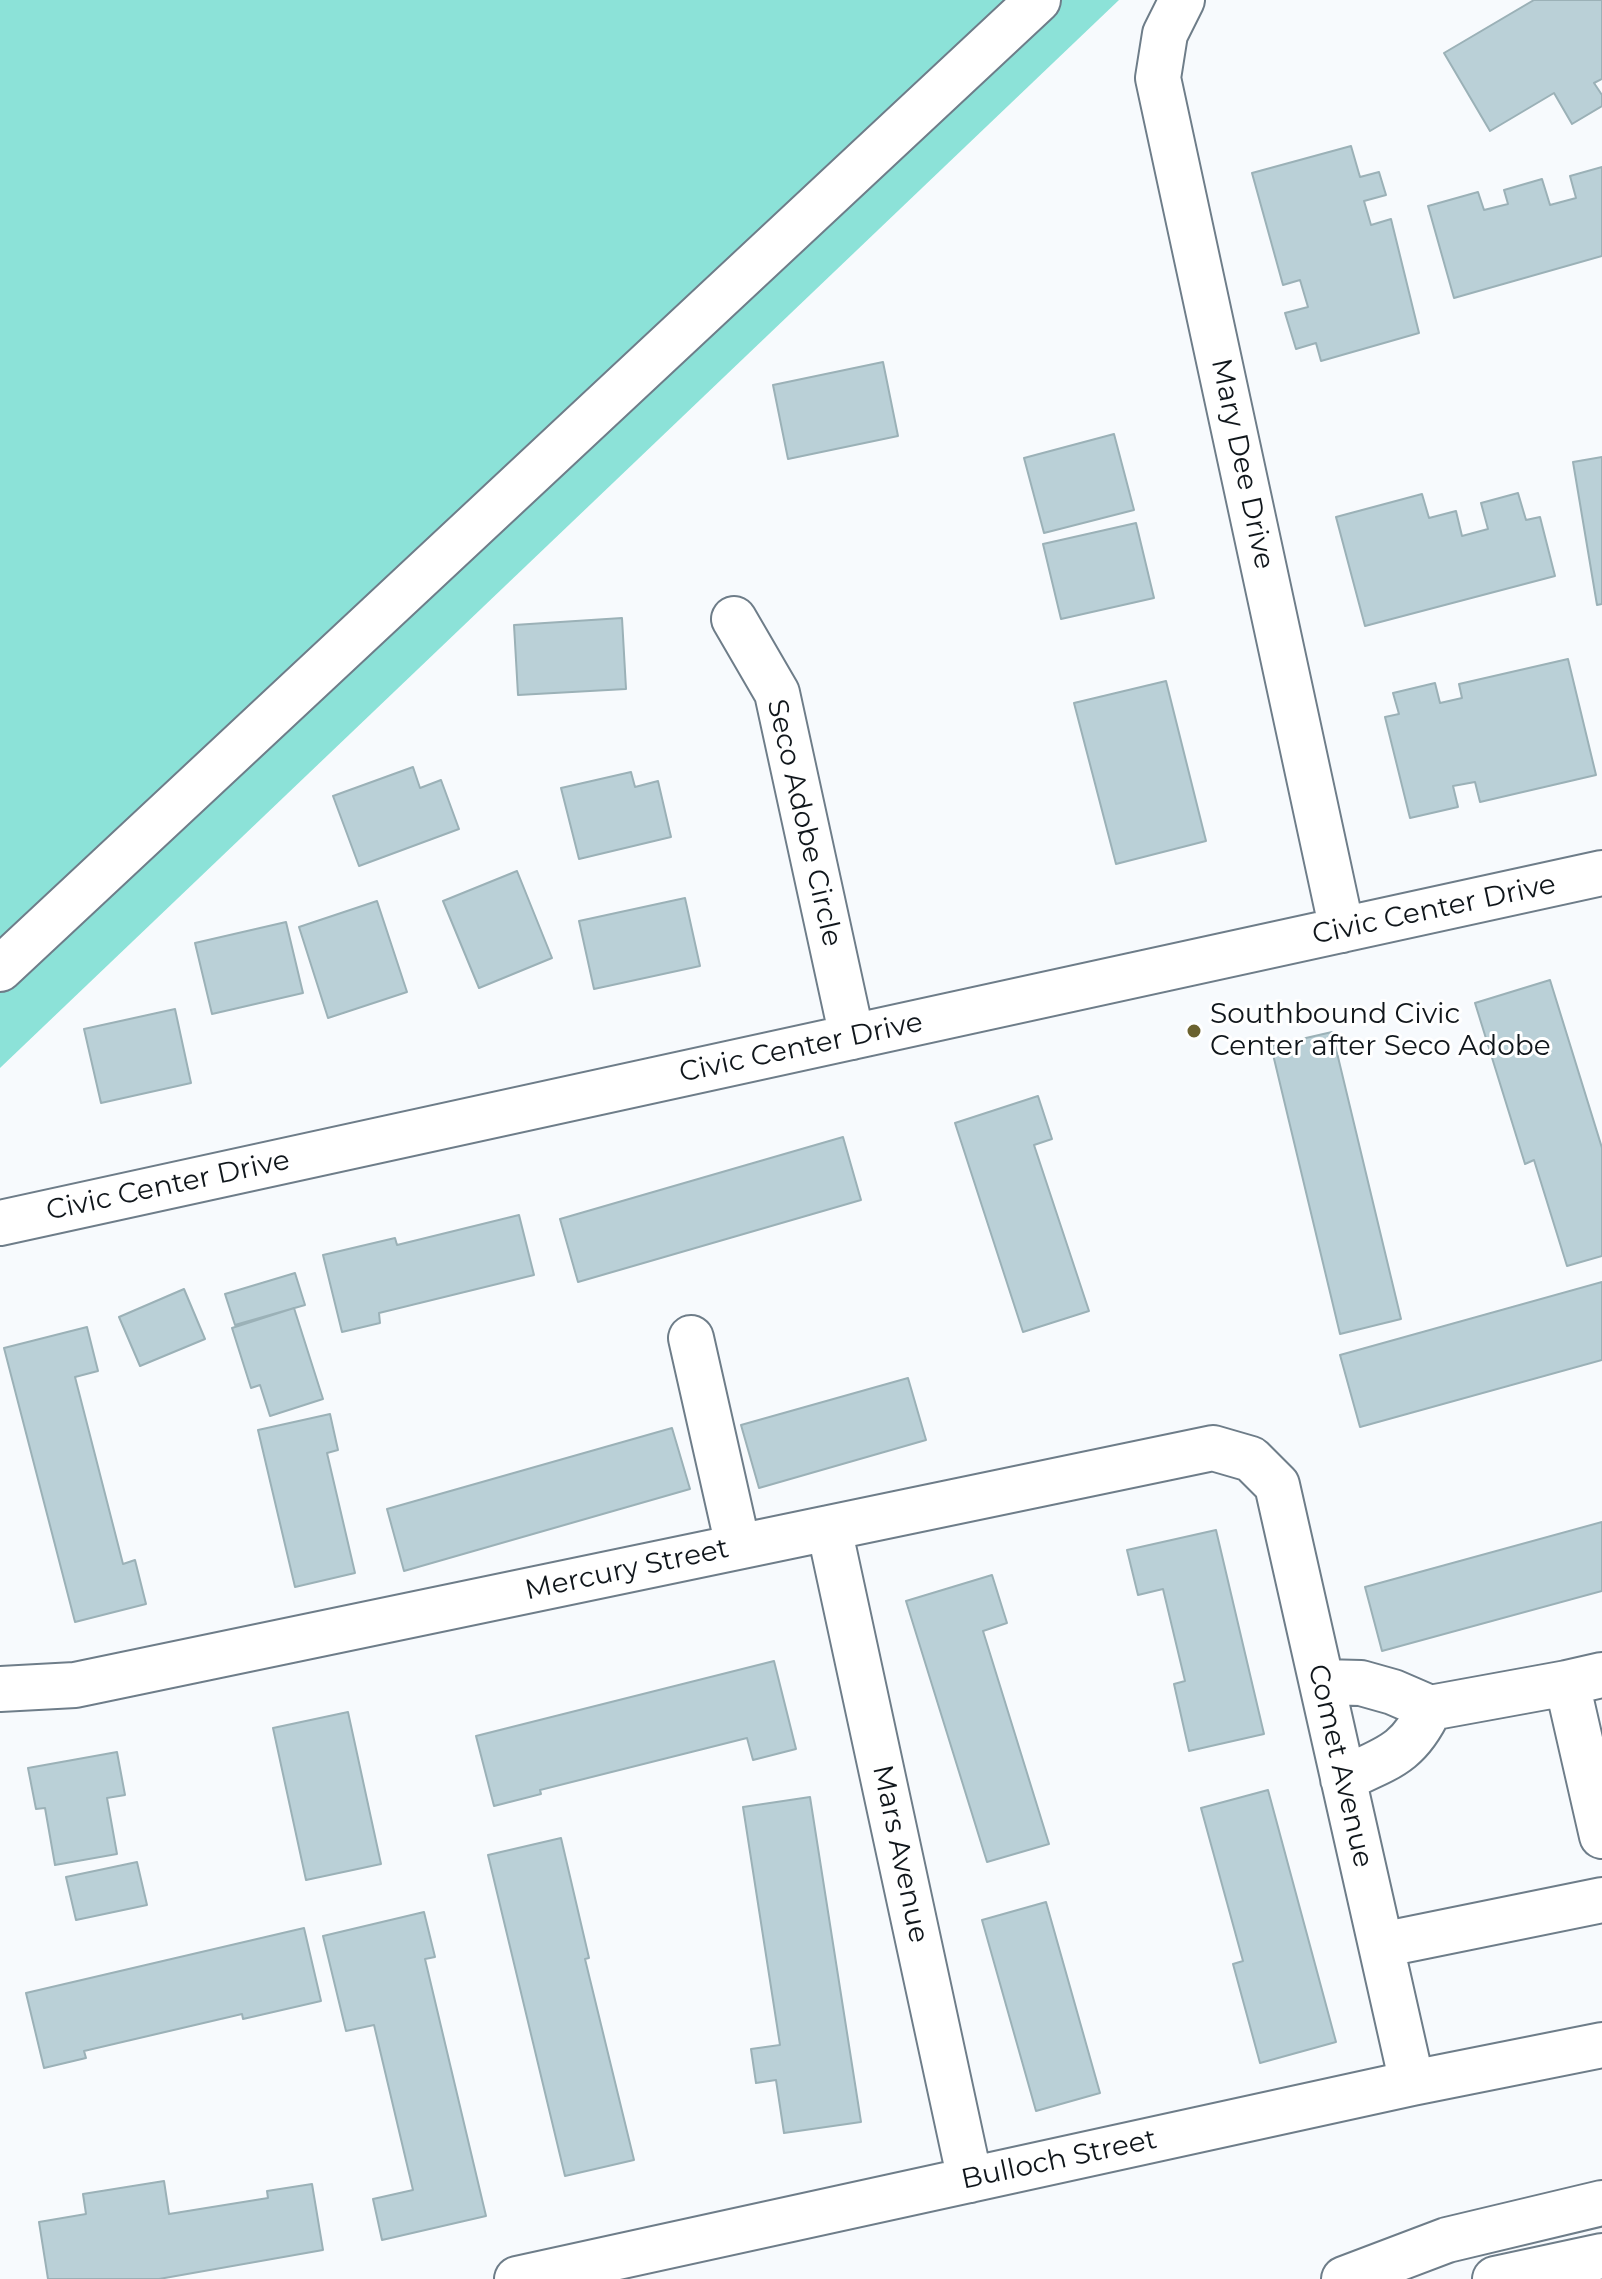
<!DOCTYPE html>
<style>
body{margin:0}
canvas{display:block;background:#f7fafd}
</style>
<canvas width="1602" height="2279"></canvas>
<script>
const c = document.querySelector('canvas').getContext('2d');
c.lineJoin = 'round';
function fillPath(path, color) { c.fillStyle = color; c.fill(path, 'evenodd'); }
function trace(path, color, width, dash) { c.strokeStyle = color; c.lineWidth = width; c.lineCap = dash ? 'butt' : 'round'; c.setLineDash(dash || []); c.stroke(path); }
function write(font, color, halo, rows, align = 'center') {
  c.font = font + ' Montserrat,sans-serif'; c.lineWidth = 6; c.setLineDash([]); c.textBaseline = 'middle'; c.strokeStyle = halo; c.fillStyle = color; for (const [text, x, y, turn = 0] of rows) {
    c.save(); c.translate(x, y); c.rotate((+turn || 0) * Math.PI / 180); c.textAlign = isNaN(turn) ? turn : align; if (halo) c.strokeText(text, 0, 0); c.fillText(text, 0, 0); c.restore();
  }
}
fillPath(new Path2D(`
 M0 0H1119L0 1068Z`), '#8ce2d8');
const building = new Path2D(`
 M1534 0H1602V79L1594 83 1602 95V106L1572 124 1554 93 1490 131 1444 53Z
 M1351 146 1360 177 1379 172 1386 195 1364 201 1371 225 1391 219 1419 333 1321 361 1316 343 1296 349 1285 313 1308 307 1300 280 1283 285 1252 173Z
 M1602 167V256L1454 298 1428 206 1478 192 1484 210 1508 204 1504 190 1542 179 1550 205 1576 198 1570 176Z
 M883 362 898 436 788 459 773 385Z
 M1114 434 1134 510 1044 533 1024 458Z
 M1602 457V604L1597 605 1573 462Z
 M1518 493 1526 520 1540 517 1555 576 1365 626 1336 517 1422 494 1429 518 1456 511 1462 536 1488 529 1481 503Z
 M1136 523 1154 598 1061 619 1043 544Z
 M622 618 626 689 518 695 514 625Z
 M1568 659 1596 775 1480 802 1475 782 1453 786 1458 807 1410 818 1385 717 1399 714 1393 693 1435 683 1440 703 1462 698 1459 684Z
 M1166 681 1206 841 1116 864 1074 703Z
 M413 767 420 788 441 780 459 829 359 866 333 796Z
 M631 772 635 787 658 781 671 837 579 859 561 788Z
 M517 871 552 958 479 988 443 901Z
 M685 898 700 966 594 989 579 921Z
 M377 901 407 992 328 1018 299 927Z
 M286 922 303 993 212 1014 195 943Z
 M1550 980 1602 1148V1256L1567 1266 1534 1160 1525 1164 1475 1003Z
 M175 1009 191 1083 101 1103 84 1029Z
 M1332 1032 1401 1319 1340 1334 1271 1046Z
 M1038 1096 1052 1139 1034 1145 1089 1311 1023 1332 955 1123Z
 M843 1137 861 1200 578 1282 560 1219Z
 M519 1215 534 1275 379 1313 380 1323 342 1332 323 1255 395 1238 397 1245Z
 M295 1273 305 1305 235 1325 225 1294Z
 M1602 1282V1360L1360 1427 1340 1355Z
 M184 1289 205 1339 140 1366 119 1317Z
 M294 1308 323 1399 270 1416 260 1385 251 1388 232 1328Z
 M87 1327 98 1371 75 1377 123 1564 135 1560 146 1604 75 1622 4 1348Z
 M908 1378 926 1440 759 1488 741 1425Z
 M330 1414 338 1450 327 1453 355 1573 295 1587 258 1430Z
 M672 1428 690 1489 404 1571 387 1509Z
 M1602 1522V1591L1382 1651 1365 1587Z
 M1216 1530 1264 1734 1189 1751 1174 1684 1185 1681 1163 1589 1138 1595 1127 1550Z
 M992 1575 1007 1623 983 1631 1049 1844 987 1862 906 1601Z
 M774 1661 796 1749 753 1760 747 1738 540 1790 541 1794 494 1806 476 1736Z
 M348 1712 381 1864 306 1880 273 1728Z
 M117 1752 125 1795 107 1798 117 1854 55 1865 45 1808 36 1809 28 1768Z
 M1268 1790 1336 2042 1260 2063 1233 1964 1243 1961 1201 1808Z
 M810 1797 861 2122 784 2133 776 2080 756 2083 751 2049 780 2045 743 1807Z
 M561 1838 589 1958 585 1959 634 2160 565 2176 488 1855Z
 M137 1862 147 1905 76 1920 66 1877Z
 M1046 1902 1100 2093 1036 2111 982 1920Z
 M424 1912 435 1957 425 1959 486 2216 382 2240 373 2199 413 2190 374 2025 346 2031 323 1936Z
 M304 1928 321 2001 243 2019 242 2014 84 2051 86 2058 44 2068 26 1993Z
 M164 2181 169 2214 268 2198 267 2191 312 2184 323 2250 159 2279H48L39 2222 86 2214 83 2194Z`);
fillPath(building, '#bad0d7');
trace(building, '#9bb1b7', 2);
const minor = new Path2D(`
 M1182 0 1165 34 1158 78 1342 930
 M734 619 777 693 852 1037
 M0 969 1038 0
 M0 1223 1602 873
 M691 1338 738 1546
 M829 1528 970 2180
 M1602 1675 1567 1683 1602 1836
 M1322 1682 1361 1683 1393 1692 1430 1708 1567 1683
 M0 1689 75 1685 1213 1448 1251 1459 1277 1485 1412 2083
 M1343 1779C1387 1758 1408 1755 1430 1708
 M1381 1945 1602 1900
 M517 2279 1412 2083 1602 2045`);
const highway = new Path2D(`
 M1344 2279 1447 2240 1602 2203
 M1495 2279 1602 2256`);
trace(minor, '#6e7d89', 48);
trace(highway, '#6e7d89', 48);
trace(minor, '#fff', 44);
trace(highway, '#fff', 44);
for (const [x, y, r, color] of [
 [1194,1031,8,"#6b622f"]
]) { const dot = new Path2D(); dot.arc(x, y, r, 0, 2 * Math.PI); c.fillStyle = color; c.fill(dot); trace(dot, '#fff', 3); }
write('28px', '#10161b', '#fff', [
 ["Mary Dee Drive",1242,464,78],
 ["Seco Adobe Circle",804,823,77],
 ["Civic Center Drive",1434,910,-12],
 ["Civic Center Drive",801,1048,-12],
 ["Civic Center Drive",168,1186,-12],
 ["Mercury Street",627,1570,-12],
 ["Comet Avenue",1340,1766,77],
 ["Mars Avenue",900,1854,78],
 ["Bulloch Street",1059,2160,-12]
]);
write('28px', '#10161b', '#fff', [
 ["Southbound Civic",1210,1015],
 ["Center after Seco Adobe",1210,1047]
], 'left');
</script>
